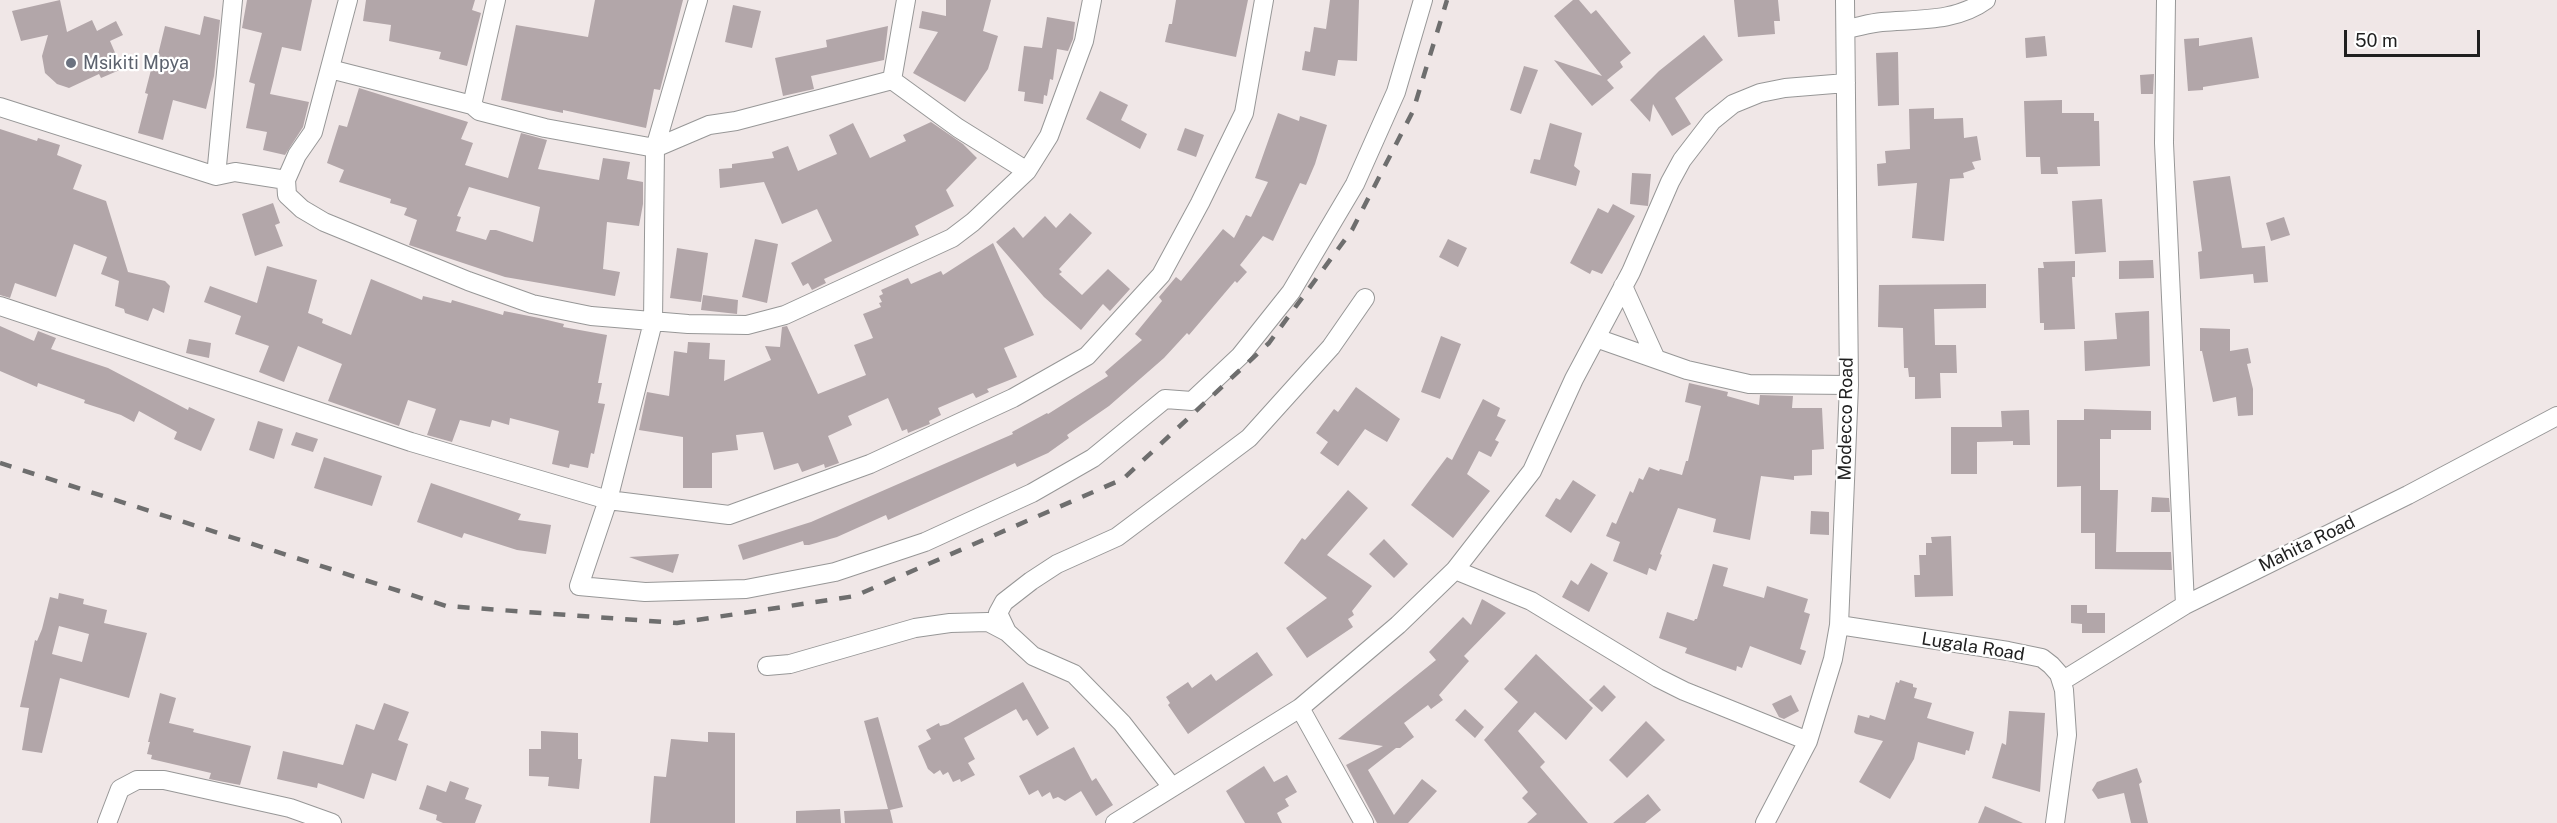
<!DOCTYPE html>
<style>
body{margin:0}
#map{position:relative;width:2557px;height:823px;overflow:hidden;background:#f0e7e7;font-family:"Public Sans",sans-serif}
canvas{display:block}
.scale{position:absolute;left:2344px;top:30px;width:136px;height:27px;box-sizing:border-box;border:3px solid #202020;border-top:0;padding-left:8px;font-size:18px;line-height:21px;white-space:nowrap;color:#202020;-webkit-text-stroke:4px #fff;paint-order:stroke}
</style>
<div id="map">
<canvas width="2557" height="823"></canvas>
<div class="scale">50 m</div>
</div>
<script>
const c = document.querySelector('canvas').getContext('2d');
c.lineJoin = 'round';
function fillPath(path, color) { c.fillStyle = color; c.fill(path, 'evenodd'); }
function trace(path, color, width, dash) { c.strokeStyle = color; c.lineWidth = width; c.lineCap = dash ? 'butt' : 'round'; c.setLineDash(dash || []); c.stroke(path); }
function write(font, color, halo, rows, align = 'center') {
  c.font = font + ' "Public Sans",sans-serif'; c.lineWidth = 4.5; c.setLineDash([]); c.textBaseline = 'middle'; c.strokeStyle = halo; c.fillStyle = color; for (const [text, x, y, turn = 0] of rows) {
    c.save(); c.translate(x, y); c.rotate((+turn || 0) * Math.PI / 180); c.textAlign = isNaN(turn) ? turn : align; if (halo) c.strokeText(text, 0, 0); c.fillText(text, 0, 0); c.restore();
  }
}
fillPath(new Path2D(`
 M60 0 67 32 92 20 97 31 116 21 123 35 110 41 122 69 101 78 99 74 69 88 57 84 45 73 42 56 48 35 21 41 12 11Z
 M247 0H312L301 51 282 47 270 94 309 102 303 127 285 155 263 150 267 132 246 128 255 84 249 82 262 33 242 28Z
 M366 0H475L472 10 481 13 467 66 439 59 441 52 389 41 391 25 363 21Z
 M595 0H683L660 90 654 89 646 128 563 110V113L501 100 516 25 588 37Z
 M946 0H991L983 31 998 36 988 69 965 102 913 73 938 32 919 28 922 11 946 16Z
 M1176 0H1248L1236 57 1165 42 1169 24H1172Z
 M1330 0H1359L1357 61 1338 60 1335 76 1302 70 1305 51 1310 52 1314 27 1326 29Z
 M1573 0H1579L1591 14 1596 10 1631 53 1620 62 1623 67 1607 80 1614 88 1592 106 1554 60 1602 76 1554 16Z
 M1734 0H1778L1780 21H1774L1775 34 1738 37Z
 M733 5 761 11 752 48 725 42Z
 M204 16 220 20 214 76 206 109 173 100 163 140 138 133 148 94 145 93 152 66 155 67 165 26 200 35Z
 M1047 17 1075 22 1073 39 1068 51 1057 49 1053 80 1050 79 1047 96 1044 95 1043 104 1024 101 1025 92 1018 91 1024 46 1042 48Z
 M888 26 884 60 811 76 814 89 783 96 775 58 827 47 826 40Z
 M1704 35 1723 60 1675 98 1691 124 1672 136 1653 104 1650 122 1630 100 1659 71Z
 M2045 36 2047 56 2026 58 2025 38Z
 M2252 37 2259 78 2203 87V90L2188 91 2184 39 2199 38V46Z
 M1898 52 1899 105 1878 106 1876 53Z
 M1524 66 1538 70 1521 114 1510 110Z
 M2154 74 2153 94H2141L2140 75Z
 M359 88 468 122 461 139 473 143 465 165 508 178 521 133 547 140 538 169 599 180 603 158 630 162 627 179 643 182V204L639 226 607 222 603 269 620 272 615 296 505 277 409 245 417 220 404 215 407 208 390 203 391 199 339 182 344 170 327 163 339 125 347 127ZM469 187 540 207 533 242 496 230H490L486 240 456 231 461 217 457 216Z
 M1100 91 1128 105 1121 120 1147 134 1140 149 1086 119Z
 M2062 100V113H2094V121H2099L2100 166 2057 167 2058 174H2041L2040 157H2026L2024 101Z
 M1934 108V119L1963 118 1964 138 1977 136 1981 160 1972 162 1975 169 1963 173 1964 178 1950 179 1944 241 1912 238 1917 183 1878 186 1877 164 1886 163 1885 151 1910 149 1909 109Z
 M1278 113 1299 121 1300 116 1327 125 1315 164 1306 185 1300 183 1273 241 1263 236 1240 265 1247 272 1237 283 1235 281 1189 335 1187 333 1164 358 1109 406 1067 435 1069 438 1048 453 1017 467 1015 463 888 520 886 515 837 537 809 545H804L803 541 743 560 738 545 811 522 1013 434 1012 432 1047 413 1048 414 1108 376 1105 372 1142 340 1135 334 1162 301 1159 297 1176 277 1181 281 1223 229 1234 238 1246 215 1251 217 1268 182 1255 178Z
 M931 122 963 144 977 158 946 190 954 206 915 226 919 235 824 279 826 283 812 290 808 283 803 286 791 263 832 241 817 209 782 224 764 182 720 188 719 169 732 168V164L774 158 772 152 788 146 798 171 837 154 829 135 853 123 870 158 906 141 903 135Z
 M1550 123 1582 133 1574 166 1580 171 1576 186 1530 173 1534 159 1540 160Z
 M1185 128 1204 135 1196 157 1177 150Z
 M0 129 37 141 38 138 60 145 57 155 82 165 73 189 106 201 128 272 165 281 170 286 164 313 153 308 148 321 125 313 124 309 115 306 119 281 101 274 107 257 74 244 56 297 15 283 10 298 0 295Z
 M1632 173 1651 174 1648 206 1630 204Z
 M2230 176 2242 248 2265 246 2268 282 2254 283 2253 274 2200 279 2198 252 2202 251 2193 181Z
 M2102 199 2106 252 2075 254 2072 201Z
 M273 203 280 223 275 225 283 246 255 256 242 214Z
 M1613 204 1635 216 1602 274 1592 270 1590 274 1570 263 1598 208 1608 213Z
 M1070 213 1092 233 1059 269 1062 272 1059 274 1082 295 1108 269 1130 289 1110 311 1103 304 1081 330 1044 297 996 242 1014 227 1023 238 1045 216 1056 228Z
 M2284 217 2290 235 2271 241 2266 223Z
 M755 239 778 244 767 303 742 297Z
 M1448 239 1467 248 1458 267 1439 257Z
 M993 243 1034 335 1004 348 1017 377 987 389 989 392 976 398 973 393 938 408 941 415 929 421 930 424 908 433 907 429 902 431 888 398 848 416 852 425 828 436 839 463 825 468 824 464 802 472 798 463 774 470 763 432 736 435 738 450 712 453V488H683V437L639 430 647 392 669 396 674 351 687 353 688 342 710 343 709 359 725 360 724 381 771 360 765 346 780 347 782 327 787 326 818 394 866 375 854 345 873 338 863 314 881 307 879 303 882 302 879 296 883 294 881 290 908 278 911 284 941 271 943 275Z
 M677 248 708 253 701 302 670 298Z
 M2153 260 2154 278 2119 279V261Z
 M2075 261V277H2072L2075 329 2044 330V323H2040L2038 268H2044L2043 262Z
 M267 266 317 280 308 313 323 319 322 323 351 335 371 279 422 300 423 296 451 303 452 300 503 315 504 311 539 318 564 324 563 327 607 335 598 383H602L598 403 605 404 594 454 591 453 588 468 570 464 569 468 552 464 559 431 541 426 510 418 509 425 492 420 490 427 460 420 452 442 427 435 436 409 408 400 399 426 328 401 342 364 298 346 284 382 259 372 269 346 235 334 241 316 204 302 210 286 257 303Z
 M1986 284V308L1934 309 1935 345H1956L1957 373H1940L1941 398 1915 399V377H1909L1908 368H1904L1903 328 1878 327 1879 285Z
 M703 295 738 300 737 314 701 310Z
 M2149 311 2150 366 2085 371 2084 341 2117 339 2115 313Z
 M0 326 34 341 38 331 56 338 51 349 108 368 188 410 189 407 215 419 201 451 174 439 177 432 139 411 134 422 121 415 84 403 85 400 38 383 37 387 0 371Z
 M2200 328 2230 329V351L2248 348 2251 363 2247 364 2253 389V415L2238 416 2236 397 2213 402 2202 351H2200Z
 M1441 336 1461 344 1440 399 1421 392Z
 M189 339 211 343 209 358 186 353Z
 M1689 383 1728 392 1727 396 1759 405 1760 395 1793 396 1792 408H1822L1824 449 1812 450V475L1794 476V480L1761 476 1750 540 1713 532 1716 519 1678 508 1660 554 1662 555 1656 571 1649 568 1647 575 1613 561 1620 542 1606 536 1612 522 1616 524 1630 491 1633 493 1639 478 1643 480 1649 467 1659 471 1660 469 1682 475 1686 461H1688L1701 406 1685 402Z
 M1356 387 1400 419 1387 442 1365 429 1338 466 1320 453 1328 442 1316 433 1334 409 1338 412Z
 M1483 399 1500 408 1497 416 1506 420 1495 440 1499 442 1491 457 1479 451 1467 474 1490 491 1453 538 1411 505 1447 457 1452 460Z
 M2084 409 2151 411V430H2111V439H2100V490H2118L2116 552H2171L2172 570 2095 569V533H2081V486L2057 487V420H2084Z
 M2029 410 2030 445H2013V441L1977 442V474H1951V427H2002L2001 411Z
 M258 421 283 429 274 459 249 450Z
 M296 432 318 439 313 452 291 445Z
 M324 457 382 476 372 506 314 488Z
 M1573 480 1596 495 1571 533 1545 516 1556 498 1560 500Z
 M431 483 521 514 518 520 551 525 546 554 517 550 464 533 462 538 417 522Z
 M1348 490 1368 508 1327 555 1372 586 1352 611 1354 615 1348 619 1353 627 1307 658 1286 628 1327 598 1284 563 1302 538 1305 540Z
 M2152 497 2169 498 2170 512H2151Z
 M1811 511 1829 512V535L1810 534Z
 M1951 536 1953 596 1915 597 1914 575H1920L1919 555H1926V543H1932L1931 537Z
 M1384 539 1408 564 1394 578 1369 554Z
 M679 554 673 573 629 557Z
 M1591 563 1608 573 1589 612 1562 597 1571 580 1578 585Z
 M1713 564 1728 568 1723 586 1764 598 1767 586 1808 599 1804 612 1810 614 1800 649 1806 651 1801 665 1750 646 1742 668 1737 666 1736 671 1685 653 1687 648 1659 638 1667 612 1694 621 1695 619H1697Z
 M59 593 84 599 83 604 107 610 104 623 147 633 129 698 60 678 42 753 22 750 29 708 20 707 35 640 37 641 42 629 50 597 58 599ZM59 626 89 634 82 662 52 654Z
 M1482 599 1506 613 1464 656 1469 661 1439 695 1443 700 1431 709 1428 705 1404 723 1414 737 1400 748H1396L1368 770 1394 815 1422 779 1437 791 1408 823H1377L1346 765 1383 746 1338 739 1436 660 1429 652 1463 617 1471 625Z
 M2071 605H2087V613H2105V633H2082V624L2071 623Z
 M1257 652 1273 675 1188 734 1168 705 1170 703 1166 697 1188 682 1192 688 1211 674 1216 681Z
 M1536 654 1593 708 1566 740 1535 712 1518 731 1545 762 1540 767 1588 823H1527L1537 814 1522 798 1528 792 1484 740 1518 702 1504 689Z
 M1900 680 1913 684V687L1917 688 1914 698 1932 703 1927 718 1974 732 1969 751 1966 750 1965 755 1918 742 1914 759 1890 799 1859 782 1883 741 1856 734 1854 732 1858 715 1869 718 1870 715 1885 720 1896 682 1899 683Z
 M1023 682 1049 728 1037 736 1027 719 1023 721 1016 709 964 738 975 759 968 763 975 775 961 782 960 779 953 782 948 772 943 775 940 770 934 774 928 769 918 746 931 739 926 730 939 723 940 726 948 724Z
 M1604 685 1616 697 1602 712 1589 700Z
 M160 693 176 698 169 723 194 729 193 732 251 746 240 785 209 779 211 773 151 759 152 755 147 754 150 742H148Z
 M1791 695 1799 711 1784 719 1779 717 1772 704Z
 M384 703 409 712 398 740 408 744 396 781 372 773 364 799 318 783 317 788 277 779 283 751 343 765 356 724 374 730Z
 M1465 709 1484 727 1475 738 1455 720Z
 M2009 711 2045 713 2040 792 1992 778 2002 743 2006 745Z
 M878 717 903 807 890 810 893 823H845L844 811 888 809 864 721Z
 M1646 721 1665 740 1627 778 1609 760Z
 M541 731 578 733V759H582L579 789 548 786 549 777 529 776V749H541Z
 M708 732 735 733V823H650L654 776 666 777 671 739 708 742Z
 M1074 747 1092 781 1096 778 1113 805 1096 816 1081 791 1065 801 1058 797 1053 799 1050 792 1042 797 1038 790 1029 795 1019 776Z
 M1264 766 1274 782 1287 775 1297 792 1285 799 1289 806 1277 813 1282 823H1245L1226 791Z
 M2137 768 2142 782 2139 784 2148 823H2131L2124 793 2098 799 2092 790 2097 782Z
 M450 781 469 788 465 799 482 805 475 823H443L436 820 437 815 419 809 427 785 446 792Z
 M1648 794 1661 810 1645 823H1613Z
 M1985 806 2023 823H1978Z
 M840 809 841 823H796V811Z`), '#b2a6a9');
const minor = new Path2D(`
 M698 0 655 148 653 322 608 500 579 586 645 592 746 589 835 572 925 542 1032 493 1093 458 1165 399 1192 401 1240 356 1291 292 1355 184 1396 92 1423 0
 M906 0 892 80 958 128 1027 171
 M2166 0 2164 143 2185 605
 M1846 29C1858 27 1870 23 1882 22 1918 19 1956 22 1986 0
 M330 69 472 105 479 111 545 128 655 148 709 125 736 121 892 80
 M472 105 496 0
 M0 107 216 176 235 172 286 180 297 155 313 132 348 0
 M216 176 233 0
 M286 180 287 195 302 209 324 222 468 281 532 304 591 316 688 324 747 325 785 315 952 238 973 222 1027 171 1049 136 1084 41 1092 0
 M1623 286 1656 359
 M0 306 411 442 608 500 729 515 870 464 1013 398 1087 356 1161 275 1200 203 1244 113 1264 0
 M1596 338 1687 370 1749 384 1849 385
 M1455 570 1531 601 1658 678 1684 691 1808 741
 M1839 625 2008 651 2042 658 2051 665 2059 674 2064 690 2067 735 2055 823
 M767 666 790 664 915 628 950 623 988 622 1007 632
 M2062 681 2185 605 2408 495 2557 416
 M1300 708 1364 823
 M1172 787 1122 723 1074 674 1033 656 1007 632 998 613 1004 602 1031 581 1057 564 1117 537 1249 438 1331 347 1365 298
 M107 823 120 789 137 780H164L290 808 332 823
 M1115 823 1300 708 1398 625 1455 570 1532 471 1574 379 1631 272 1670 182 1682 160 1712 121 1733 104 1760 93 1785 88 1846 83
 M1765 823 1808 741 1833 659 1839 625 1849 385 1845 0`);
trace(minor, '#979797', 20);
trace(minor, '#fff', 18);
trace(new Path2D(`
 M0 463 446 606 677 623 855 596 1123 479 1269 343 1352 230 1413 111 1447 0`), '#6e6e6e', 4.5, [12, 12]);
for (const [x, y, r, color] of [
 [71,63,6,"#6b7280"]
]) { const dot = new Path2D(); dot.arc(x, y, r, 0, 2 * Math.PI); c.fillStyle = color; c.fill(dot); trace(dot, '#fff', 2); }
write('18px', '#5b616d', '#fff', [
 ["Msikiti Mpya",83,63]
], 'left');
write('18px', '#202020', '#fff', [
 ["Modecco Road",1846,419,-89],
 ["Mahita Road",2307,544,-26],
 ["Lugala Road",1973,647,9]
]);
</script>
